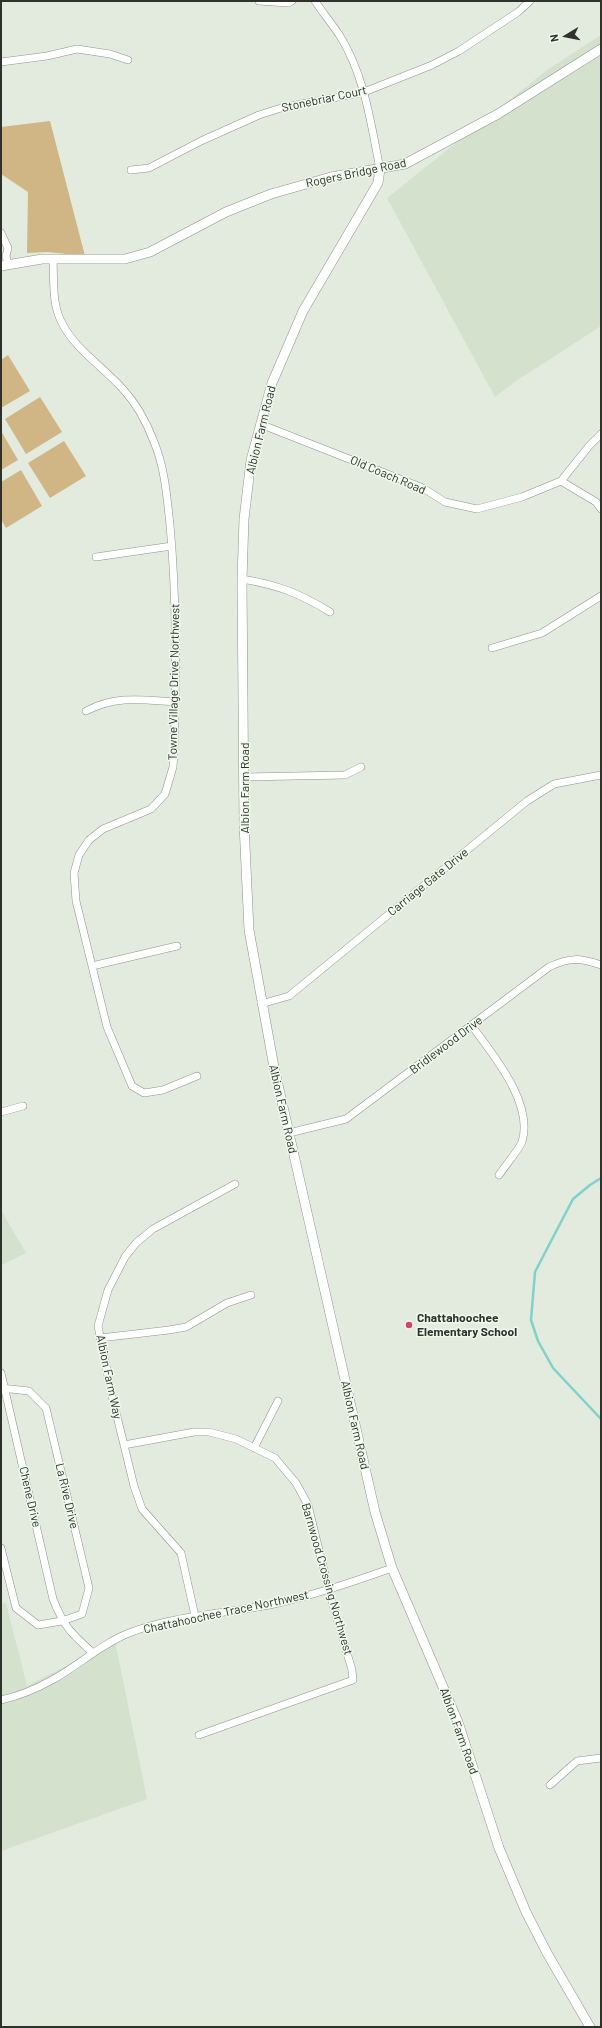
<!DOCTYPE html>
<style>
body{margin:0}
#map{position:relative;width:602px;height:2028px;overflow:hidden;background:#e2ebde;font-family:Barlow,sans-serif}
canvas{display:block}
.frame{position:absolute;inset:0;border:2px solid #2e312c;pointer-events:none}
.north{position:absolute;left:546px;top:16px;width:40px;height:40px;-webkit-text-stroke:3px #eff9eb;paint-order:stroke;rotate:260deg;font-size:11px;font-weight:700;line-height:16px;text-align:center;color:#2e312c}
.north::after{content:'';display:block;margin:auto;width:14px;height:18px;background:#2e312c;clip-path:polygon(50% 0,100% 100%,50% 72%,0 100%)}
</style>
<div id="map">
<canvas width="602" height="2028"></canvas>
<div class="frame"></div>
<div class="north">N</div>
</div>
<script>
const c = document.querySelector('canvas').getContext('2d');
c.lineJoin = 'round';
function fillPath(path, color) { c.fillStyle = color; c.fill(path, 'evenodd'); }
function trace(path, color, width, dash) { c.strokeStyle = color; c.lineWidth = width; c.lineCap = dash ? 'butt' : 'round'; c.setLineDash(dash || []); c.stroke(path); }
function write(font, color, halo, rows, align = 'center') {
  c.font = font + ' Barlow,sans-serif'; c.lineWidth = 3; c.setLineDash([]); c.textBaseline = 'middle'; c.strokeStyle = halo; c.fillStyle = color; for (const [text, x, y, turn = 0] of rows) {
    c.save(); c.translate(x, y); c.rotate((+turn || 0) * Math.PI / 180); c.textAlign = isNaN(turn) ? turn : align; if (halo) c.strokeText(text, 0, 0); c.fillText(text, 0, 0); c.restore();
  }
}
fillPath(new Path2D(`
 M601 35V326L516 381 495 397 387 198 547 70Z
 M1 1210 26 1253 1 1265Z
 M6 1603 27 1686 115 1641 147 1799 1 1851V1604Z`), '#d3e1cd');
fillPath(new Path2D(`
 M50 121 85 256 48 252 27 253 28 192 1 174V127Z
 M8 355 30 391 1 408V360Z
 M40 397 62 432 26 454 5 419Z
 M1 431 18 460 1 470Z
 M64 441 86 476 50 498 28 463Z
 M21 470 42 506 6 528 1 519V482Z`), '#cfb684');
trace(new Path2D(`
 M601 1178 590 1185 573 1199 549 1245 535 1272 531 1320 538 1341 553 1368 601 1419`), '#81d1cb', 2.5);
const minor = new Path2D(`
 M259 1 288 3 292 1
 M315 1C323 13 332 24 340 36 365 76 371 125 380 169
 M1 62 47 56 77 49 110 54 128 60
 M131 170 149 168 201 141 259 115 281 108 364 92 432 65 459 51 518 12 530 1
 M1 233 8 248 6 256 8 265
 M53 259C54 278 52 301 60 319 73 348 101 365 122 388 136 403 147 423 154 442 165 468 167 498 170 525 177 601 176 676 174 752L173 767 165 794 151 809 103 829 89 840 79 855 74 873 76 901 107 1027 132 1086 144 1093 163 1090 197 1076
 M260 424 423 488 445 502 477 509 522 497 561 481
 M561 481 589 446 601 434
 M561 481 596 502 601 509
 M96 557 172 546
 M242 579C278 585 299 593 330 612
 M492 648 542 633 601 596
 M86 711C117 695 143 700 175 702
 M245 777 345 775 361 767
 M92 966 177 946
 M261 1004 289 996 527 801 554 784 601 775
 M472 1026C493 1055 534 1103 522 1142 518 1151 505 1166 499 1175
 M1 1112 23 1106
 M289 1133 346 1119 549 967C570 957 580 958 601 965
 M100 1338 169 1330 186 1327 227 1303 251 1295
 M1 1373 53 1599C64 1627 71 1633 93 1653
 M1 1388 29 1391 46 1408 89 1588 82 1614 62 1621 38 1625 16 1608 1 1548
 M124 1445 194 1432H209L236 1439 275 1458 296 1483 308 1505 329 1591 352 1670 353 1680 199 1735
 M254 1448 278 1401
 M195 1616 181 1553 142 1509 134 1486 112 1396 98 1326 108 1290 125 1257 136 1243 153 1229 235 1184
 M1 1700C19 1696 36 1689 52 1680 78 1666 101 1644 129 1633 175 1615 226 1614 274 1604 315 1595 353 1582 392 1568
 M550 1785 577 1761 601 1758`);
const tertiary = new Path2D(`
 M380 169 378 183 303 311 272 383 251 460 244 519 242 579 244 824 249 930 274 1067 375 1512 392 1568 458 1722 499 1848 526 1912 547 1953 590 2027
 M1 266 42 259H125L150 252 226 212 271 194 331 177 405 164 498 114 601 49`);
trace(minor, '#8c9589', 8);
trace(tertiary, '#8c9589', 10);
trace(minor, '#fff', 7);
trace(tertiary, '#fff', 9);
for (const [x, y, r, color] of [
 [409,1325,4,"#d04370"]
]) { const dot = new Path2D(); dot.arc(x, y, r, 0, 2 * Math.PI); c.fillStyle = color; c.fill(dot); trace(dot, '#eff9eb', 1.5); }
write('12px', '#2e312c', '#eff9eb', [
 ["Stonebriar Court",324,99,-12],
 ["Rogers Bridge Road",356,173,-12],
 ["Albion Farm Road",261,430,-76],
 ["Old Coach Road",388,475,23],
 ["Towne Village Drive Northwest",174,682,-89],
 ["Albion Farm Road",245,788,-90],
 ["Carriage Gate Drive",428,882,-39],
 ["Bridlewood Drive",446,1045,-37],
 ["Albion Farm Road",283,1109,77],
 ["Albion Farm Way",109,1377,78],
 ["Albion Farm Road",355,1425,77],
 ["La Rive Drive",67,1496,77],
 ["Chene Drive",30,1497,77],
 ["Barnwood Crossing Northwest",327,1579,74],
 ["Chattahoochee Trace Northwest",226,1612,-12],
 ["Albion Farm Road",459,1731,70]
]);
write('bold 12px', '#2e312c', '#eff9eb', [
 ["Chattahoochee",417,1318],
 ["Elementary School",417,1332]
], 'left');
</script>
